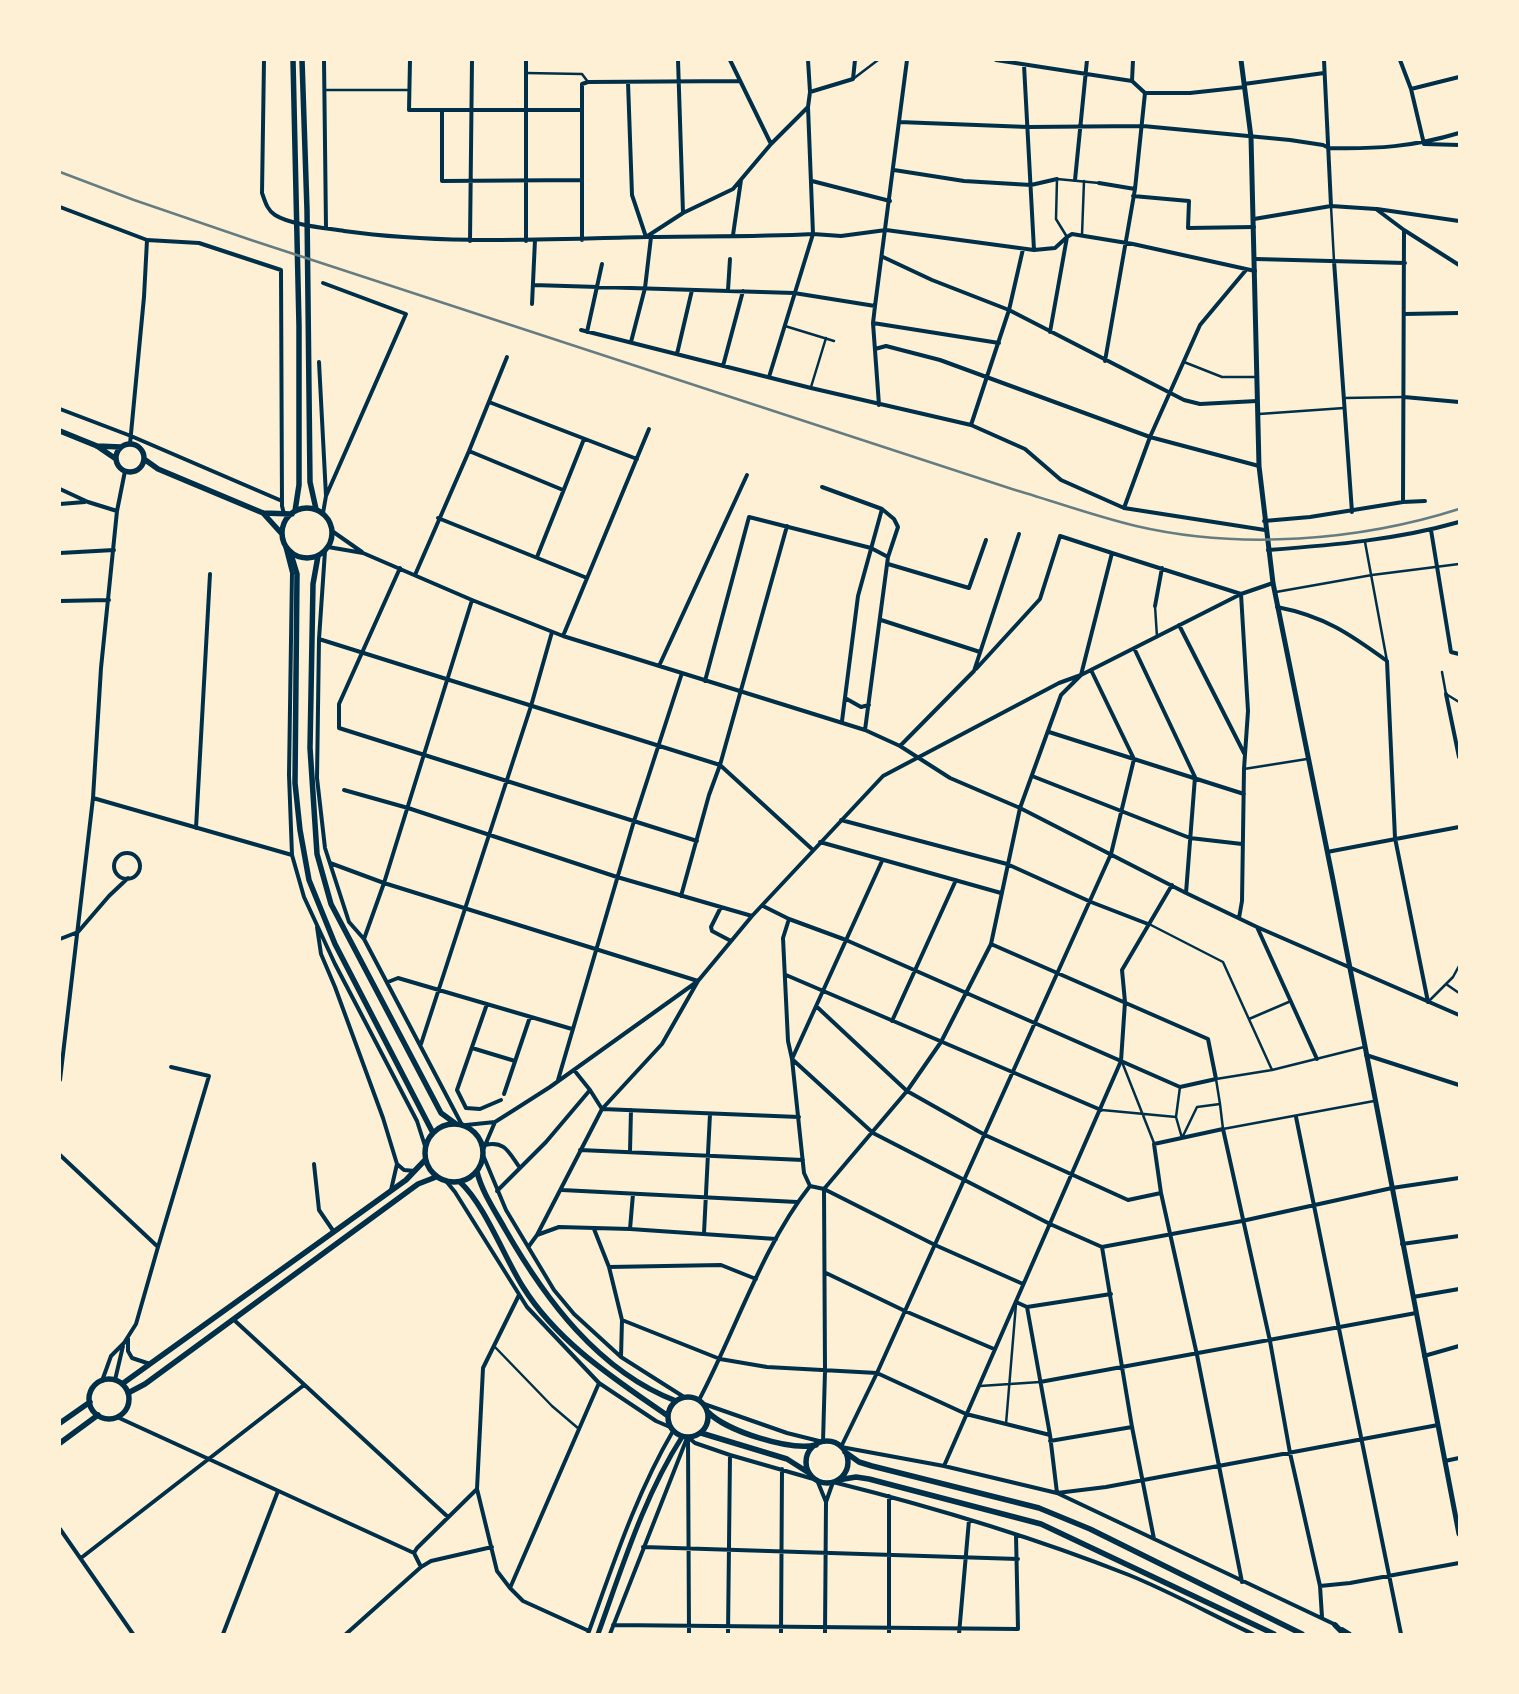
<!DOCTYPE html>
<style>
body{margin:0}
#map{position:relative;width:1519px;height:1694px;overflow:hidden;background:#fdf0d5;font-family:"PT Sans Narrow",sans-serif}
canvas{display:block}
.frame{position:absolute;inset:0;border:61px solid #fdf0d5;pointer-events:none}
</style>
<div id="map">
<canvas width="1519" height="1694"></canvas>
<div class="frame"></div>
</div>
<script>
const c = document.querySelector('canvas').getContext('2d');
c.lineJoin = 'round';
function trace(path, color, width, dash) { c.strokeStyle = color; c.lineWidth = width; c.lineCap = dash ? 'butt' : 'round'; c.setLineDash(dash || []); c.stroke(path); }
trace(new Path2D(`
 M526 73 582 74 588 82
 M853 79 878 60
 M325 90H409
 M1331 206 1334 261
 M1082 235 1084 181
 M1067 237 1056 219 1057 179 1099 183
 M785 326 834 341
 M1184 362 1222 377H1256
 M811 387 826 338
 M1344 398 1404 397
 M1259 414 1344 408
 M1365 542 1387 661
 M1276 592 1372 575 1459 564
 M1155 606 1157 637
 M1442 672 1446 694 1459 702
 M1244 769 1307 759
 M1149 924 1223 962 1272 1070
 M1446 984 1459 993
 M1428 1002 1453 977 1459 966
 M1249 1019 1291 1001
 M1122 1062 1154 1143
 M1220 1104 1223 1129 1374 1101
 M1102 1110 1176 1117 1182 1138 1197 1107 1220 1104 1216 1079 1272 1070 1364 1047
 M1176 1117 1180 1087
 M494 1346 552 1406 579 1429
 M980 1386 1040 1382
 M1006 1424 1016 1304`), '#003049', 2.5);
trace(new Path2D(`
 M264 60 262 193C265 201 267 210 275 215 291 225 325 228 344 231 445 245 545 239 647 237 702 236 758 237 813 234L841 236 886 230 1034 250 1055 248 1067 237
 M324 60 326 228
 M410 60 409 110H582
 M526 60V241
 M678 60 683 213
 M730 60 771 144
 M996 60 1132 81
 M1133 60 1132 81 1145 93
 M1324 60 1331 206
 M1400 60 1411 89 1424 144 1459 145
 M1024 65 1034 250
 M628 82 632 195 646 237 683 213 733 189 771 144 808 107 810 92 808 60
 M1244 84 1324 73
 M1411 89 1459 77
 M810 92 853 79 855 60
 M1145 93H1190L1245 87
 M442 110V181L581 180
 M899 122 1028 127 1143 126 1290 140 1323 145 1329 148C1376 149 1413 147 1459 133
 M894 170 964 181 1031 185 1057 179
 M1075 180 1087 60
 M812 181 890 201
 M1099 183 1135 189
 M1133 196 1189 201 1188 228 1254 227
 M60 207 147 240
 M1377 209 1459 221
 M1254 219 1331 206 1376 209 1404 230 1459 265
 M733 235 741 180
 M582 240V84L588 82 740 81
 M470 241 472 60
 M883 257 932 280 1009 310 1184 400 1200 404 1257 401
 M1256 259 1405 263
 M1334 261 1352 512
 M323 283 406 314 326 496
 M533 285 794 293 875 306
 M728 290 730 259
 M532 304 535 240
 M1404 314 1459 313
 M873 323 999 343
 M581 330 811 388 971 425 1025 449 1061 480 1124 508 1265 530
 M587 332 602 264
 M1050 332 1067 237 1072 234 1133 244 1255 271
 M631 342 645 288 651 237
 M875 349 886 346 940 360 1150 437 1259 466
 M677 354 692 290
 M1105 361 1135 189 1145 93
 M319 362 326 496 323 513
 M723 366 743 291
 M769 377 813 234 808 107
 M1404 397 1459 402
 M489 402 637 459
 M879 405 873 323 875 306 907 60
 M60 409 131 436 282 501
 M971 425 1009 310 1023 249
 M130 444 144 297 147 240 199 243 281 270 282 506 284 514
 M469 451 563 490
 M822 487 882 509
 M60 489 88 502 117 511
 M1403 502 1404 230
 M60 504 85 502
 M1124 508 1150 437 1200 325 1246 270
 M438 518 587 578
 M1264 521 1310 517 1403 502 1425 501
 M1431 530 1451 652 1459 654
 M332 531 362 552
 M284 542 292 573 289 775 292 855 304 897 335 964 417 1121 425 1146
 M328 547 363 553 472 600 563 636 865 730 900 746 950 778 1020 808 1186 893 1257 927 1459 1015
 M1268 550C1333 545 1396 540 1459 522
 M325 551 319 639 317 778 325 848 349 922 364 939 462 1125
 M60 553 114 550
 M537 557 584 439
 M888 564 969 588 986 540
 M400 568 339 704V728L697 841
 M415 575 469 451 507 357
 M60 601 109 600
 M1155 606 1162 568
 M1277 607C1324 616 1350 634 1387 661L1395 838 1428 1002
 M881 620 980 652
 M1179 625 1244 753
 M563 636 649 429
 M319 639 720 765 813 850
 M1134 648 1195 777 1186 893
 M659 666 747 475
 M976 669 1040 599 1060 536 1112 553
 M1091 670 1134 759 1111 854 877 1373 841 1447 944 1466 1057 1493 1336 1625
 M705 681 749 517 871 548 888 557 865 730
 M1446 694 1459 757
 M845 698 861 707 869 705
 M842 721 858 596 882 509 894 519 898 527 888 557
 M1049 732 1244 794
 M900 746 974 671 1019 534
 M1032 776 1190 838 1242 844
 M344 790 408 808 617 877 752 916
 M93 798 292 855
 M841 820 1007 864 1091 902 1148 924
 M196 828 210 574
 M820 842 1001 893
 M1327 852 1459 827
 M114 866a13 13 0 1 1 26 0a13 13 0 1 1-26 0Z
 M882 861 792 1059 873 1133 1050 1224 1102 1247
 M330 863 384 883 698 981 662 1044 602 1109 537 1235
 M681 896 709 795 720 765 787 526
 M763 906 789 919 783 938 788 1041 792 1059 804 1173 810 1186
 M721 907 711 927 712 931 731 941
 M789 919 846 940 1180 1087 1216 1079 1208 1039 991 944
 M317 927 321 954 335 987 383 1118 397 1164 391 1190
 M1257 927 1317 1059
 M60 939 78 932 109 896 128 878
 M364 939 384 883 472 600
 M786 975 1101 1110
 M388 982 398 978 572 1029
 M487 1004 457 1090 466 1108 480 1109 501 1100
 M816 1006 907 1091 985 1135 1128 1200 1161 1193
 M892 1021 956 880
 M421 1044 531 706 552 632
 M472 1048 515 1061
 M1366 1055 1459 1085
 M60 1080 93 798 101 668 117 511 125 471
 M558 1080 634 821 682 673
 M590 1090 602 1109 799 1117
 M504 1094 530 1017
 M1296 1117 1401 1634
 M466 1125 495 1122 514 1110 550 1087 698 981 752 916 883 776 1059 683 1081 675 1241 594 1273 583
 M485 1145C505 1140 509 1153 520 1168
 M483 1150 495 1122
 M580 1150 803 1160
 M630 1151 631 1110
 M60 1155 158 1247 136 1324 124 1343 111 1356 102 1381
 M483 1155 506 1210 554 1290 574 1314 621 1357 684 1397
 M314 1164 319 1210 334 1232
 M397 1164 404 1170 415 1171
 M446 1181 455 1192 527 1307 599 1383 656 1421 670 1427
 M562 1190 797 1202
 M497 1191 546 1142 590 1090 574 1070
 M594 1229 609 1267 622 1320 621 1357
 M630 1229 633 1194
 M704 1233 710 1114
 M1402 1244 1459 1236
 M529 1246 537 1235 559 1227 630 1229 776 1239
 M158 1247 209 1076 171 1067
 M1102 1247 1242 1221 1392 1188 1459 1178
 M1102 1247 1132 1427 1154 1539
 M609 1267 721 1265 756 1279
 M826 1273 905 1311 994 1349
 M519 1295 483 1368 477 1489 497 1571 510 1588 523 1601 589 1631
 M1413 1297 1459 1289
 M1016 1302 1027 1307 1050 1435 1057 1493 1106 1487 1438 1425
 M1027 1307 1111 1294
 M233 1319 448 1517
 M622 1320 720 1359 767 1367 877 1373 966 1414 1050 1435
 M128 1338V1351L132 1358 150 1364
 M1424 1356 1459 1346
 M115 1380 123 1346
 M1040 1382 1416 1313
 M699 1400C735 1332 763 1245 810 1186L824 1189 907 1091 941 1042 991 944 1020 808 1061 695 1081 675 1112 553 1241 594 1248 711 1244 769 1242 901 1239 918
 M704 1404 787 1433 823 1442 825 1371 824 1189 935 1245 1023 1284
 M117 1417 414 1553
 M689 1438 695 1443 730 1455 817 1480 826 1502
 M688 1439 689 1634
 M1050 1441 1132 1427
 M1445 1461 1459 1458
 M944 1466 1121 1061 1125 1002 1122 970 1172 885
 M60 1529 133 1634
 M643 1547 1018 1559
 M81 1558 304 1385
 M421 1567 414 1553 417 1548 477 1489
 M1242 1582 1197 1355 1161 1193 1154 1144 1223 1129 1270 1341 1290 1453 1320 1586 1322 1617
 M1320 1586 1350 1583 1459 1563
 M510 1588 599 1383
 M613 1625 1018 1629 1016 1535
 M1342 1629 1350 1634
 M223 1634 278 1491
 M346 1634 421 1567 431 1561 492 1547
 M588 1634C613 1565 636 1494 673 1431
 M610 1634 687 1438
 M728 1634 730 1455
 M781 1634 782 1469
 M825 1634 826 1502 833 1482C933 1507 1033 1537 1129 1575 1171 1592 1212 1615 1253 1634
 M889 1634V1496
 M959 1634 969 1520`), '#003049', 4);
trace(new Path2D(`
 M1241 60 1251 137 1259 466 1273 583 1333 880 1459 1534
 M598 1634C622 1568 644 1496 682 1437`), '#003049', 5);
trace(new Path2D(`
 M293 60 299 326V485L295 511
 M302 60 307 210 310 482 316 509
 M60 431 97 446 116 459
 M116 458a14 14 0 1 1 28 0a14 14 0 1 1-28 0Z
 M97 446 121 447
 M144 459 158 469 263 513 292 514
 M282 533a25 25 0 1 1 50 0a25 25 0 1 1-50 0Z
 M263 513 282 534
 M290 551 297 574 295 783 300 830 309 880 335 944 433 1133
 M318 556 313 584 310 748 317 854 331 904 441 1113 456 1124
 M425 1153a29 29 0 1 1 58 0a29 29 0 1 1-58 0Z
 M477 1172C482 1192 495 1211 505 1229 545 1299 598 1371 676 1401
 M460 1182C485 1205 504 1257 523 1287 558 1343 615 1379 668 1416
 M89 1399a20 20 0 1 1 40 0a20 20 0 1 1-40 0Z
 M122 1384 406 1180 425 1160
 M128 1393 145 1384 418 1184 436 1177
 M668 1417a20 20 0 1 1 40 0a20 20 0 1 1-40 0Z
 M708 1412C726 1431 790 1451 816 1445
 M60 1423 90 1402
 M701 1433 787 1459 809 1473
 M806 1462a21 21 0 1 1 42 0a21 21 0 1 1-42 0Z
 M60 1443 98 1415
 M845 1452 859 1462 872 1466 1039 1508 1090 1529 1302 1634
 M838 1480 856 1477 869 1479 1041 1524 1274 1634
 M1335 1625 1344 1634`), '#003049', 5.5);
trace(new Path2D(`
 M60 172 134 200 251 240 1012 489C1053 501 1094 516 1136 526 1239 550 1359 541 1459 509`), '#657d81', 2.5);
</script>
